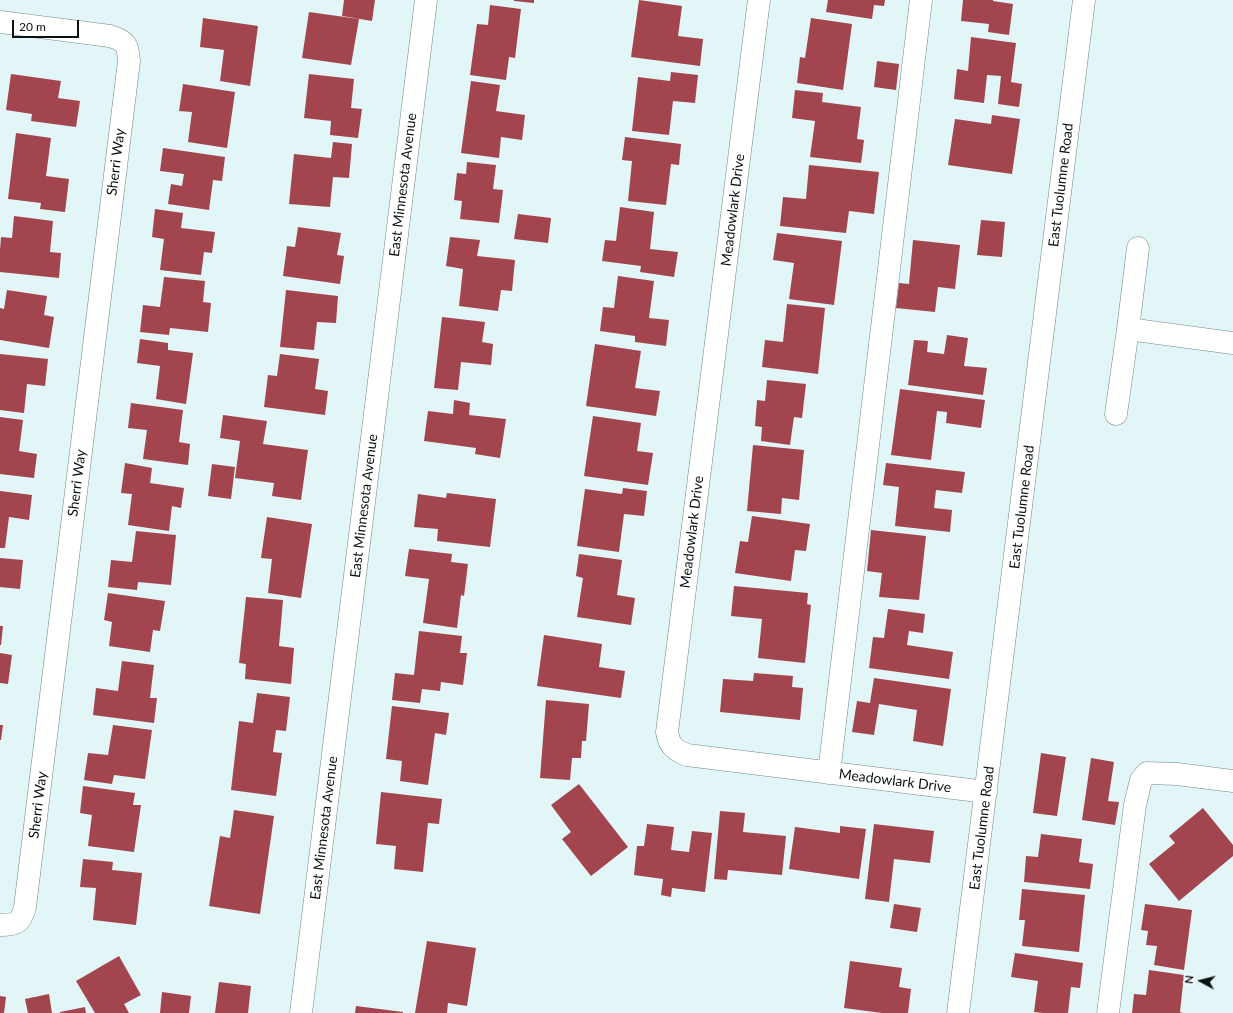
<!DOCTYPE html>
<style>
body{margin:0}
#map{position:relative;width:1233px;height:1013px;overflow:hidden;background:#e2f6f8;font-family:Lato,sans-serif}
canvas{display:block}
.north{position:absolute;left:1181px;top:961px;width:40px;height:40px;-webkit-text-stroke:3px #fff;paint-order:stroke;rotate:277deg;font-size:11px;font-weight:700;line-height:16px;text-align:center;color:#0a1111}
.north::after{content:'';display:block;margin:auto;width:14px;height:18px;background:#0a1111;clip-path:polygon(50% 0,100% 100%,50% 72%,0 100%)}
.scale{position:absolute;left:12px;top:20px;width:67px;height:18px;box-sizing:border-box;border:2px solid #0a1111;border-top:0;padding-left:5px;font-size:12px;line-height:14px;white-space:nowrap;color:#0a1111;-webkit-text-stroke:3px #fff;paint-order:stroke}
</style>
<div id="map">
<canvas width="1233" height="1013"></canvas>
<div class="north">N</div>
<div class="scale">20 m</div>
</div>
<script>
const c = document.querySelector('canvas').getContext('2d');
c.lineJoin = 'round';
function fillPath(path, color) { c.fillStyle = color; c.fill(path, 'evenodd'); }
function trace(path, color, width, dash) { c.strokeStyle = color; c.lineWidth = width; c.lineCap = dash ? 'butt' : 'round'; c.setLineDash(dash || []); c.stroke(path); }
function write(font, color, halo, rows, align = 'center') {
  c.font = font + ' Lato,sans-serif'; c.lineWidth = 4; c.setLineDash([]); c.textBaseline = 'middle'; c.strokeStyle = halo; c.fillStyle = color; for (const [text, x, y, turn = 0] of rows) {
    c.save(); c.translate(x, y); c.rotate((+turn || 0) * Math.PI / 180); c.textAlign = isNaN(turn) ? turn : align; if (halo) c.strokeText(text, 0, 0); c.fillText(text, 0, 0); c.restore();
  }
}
fillPath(new Path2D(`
 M344 0H375L372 21 342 16Z
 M514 0H534V3L514 1Z
 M639 0 682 6 678 36 703 39 700 66 631 57Z
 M828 0H885L884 6 874 5 872 19 826 12Z
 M963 0H993V1L1013 4 1009 35 988 32 989 24 961 21Z
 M490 5 521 9 515 58 509 57 506 80 470 75 477 24 488 25Z
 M309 12 359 19 351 65 302 58Z
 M203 18 258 26 250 86 220 81 224 50 200 47Z
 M811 18 852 24 843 90 797 83 800 57 805 58Z
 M971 37 1016 43 1011 82 1022 84 1019 107 998 104 1001 76 987 75 984 103 954 99 957 69 968 71Z
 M877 61 899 64 896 90 874 87Z
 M671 72 698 75 695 103 673 101 669 135 632 131 638 77 670 81Z
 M11 74 61 81 58 98 80 101 76 127 31 121 32 114 6 110Z
 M309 74 354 79 351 108 362 109 358 138 330 135 331 121 304 118Z
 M471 81 500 85 496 111 525 115 522 140 501 137 499 158 461 153Z
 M183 84 235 92 227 148 188 142 192 112 179 111Z
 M795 90 823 93 822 102 861 107 857 139 864 140 861 163 810 157 815 121 792 118Z
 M992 115 1020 119 1012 174 948 165 955 119 991 124Z
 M16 133 51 138 46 176 69 179 65 212 40 209 41 203 8 199Z
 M625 137 681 144 679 165 671 164 666 205 628 201 632 161 622 160Z
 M333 142 352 144 349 178 333 177 330 207 289 204 294 154 331 158Z
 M163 148 225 157 222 181 213 180 209 210 168 204 171 184 182 186 184 174 160 171Z
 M467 162 496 165 493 189 503 190 499 223 460 219 462 201 454 200 457 173 466 174Z
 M809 165 879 172 874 214 849 211 846 233 780 226 783 197 806 199Z
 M620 207 654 212 650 249 678 252 674 277 640 272 641 266 602 261 605 240 616 241Z
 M155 209 183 213 181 228 215 232 212 253 204 252 201 275 160 270 164 239 152 237Z
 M518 214 551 218 548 243 514 239Z
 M14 216 53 221 50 252 61 253 59 278 0 272V250L1 237 12 238Z
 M981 220 1005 222 1002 257 977 255Z
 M298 227 341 233 337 255 344 256 340 284 283 276 287 246 295 247Z
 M777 233 842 241 834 305 789 299 794 263 773 260Z
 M450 237 480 240 477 256 515 260 512 291 501 290 498 311 459 306 463 269 446 266Z
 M913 240 960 245 955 289 938 287 935 312 896 308 899 283 909 284Z
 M618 276 654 281 649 318 669 320 666 346 635 342V336L600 331 603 307 614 308Z
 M164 277 205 281 203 302 211 303 208 332 170 328 169 335 140 332 143 305 160 307Z
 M7 290 47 296 44 315 54 317 49 348 0 340V308L4 309Z
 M286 290 338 296 336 323 317 322 314 350 280 347Z
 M787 304 825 308 818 374 762 367 765 340 783 342Z
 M442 317 485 322 482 342 493 344 491 365 461 362 458 390 434 388Z
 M947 335 968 338 964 366 987 368 983 395 908 385 914 340 928 341 927 352 944 354Z
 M140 339 168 343V350L193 353 186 404 156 399 160 366 137 363Z
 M595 344 641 351 635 388 660 391 656 416 586 406Z
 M0 354 48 359 45 386 27 384 24 413 0 410Z
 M280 354 319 359 315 389 328 391 325 415 264 407 268 375 277 376Z
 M767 380 806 384 802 418 794 417 790 445 761 441 762 427 755 426 757 400 765 401Z
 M900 389 985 400 981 428 946 423 947 412 937 411 931 460 891 455Z
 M454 400 470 403 469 415 506 419 500 458 475 454 476 448 424 441 428 411 453 414Z
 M131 403 183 410 179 442 190 444 188 465 143 459 147 430 128 428Z
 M223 415 267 421 263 444 308 450 301 500 272 496 274 483 235 478 240 441 220 438Z
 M593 416 641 423 637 451 653 453 648 485 584 476Z
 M0 417 23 420 19 451 37 454 34 478 0 474Z
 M753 445 804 450 799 500 782 498 781 514 747 511Z
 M125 463 152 468 150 483 184 488 181 508 172 506 169 531 128 525 132 494 121 493Z
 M886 463 965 472 962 493 936 490 934 508 952 510 950 532 895 526 899 487 883 485Z
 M212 464 235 467 231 499 208 496Z
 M623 488 647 491 644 516 624 514 619 552 577 546 585 489 622 494Z
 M0 491 32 495 29 520 9 517 5 548H0Z
 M447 493 496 499 490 547 437 541 438 529 414 527 418 494 446 498Z
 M752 516 810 524 806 551 795 550 791 581 735 573 740 541 748 542Z
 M267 517 312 524 301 598 268 593 272 559 261 558Z
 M871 530 926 536 919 600 879 597 882 573 867 571Z
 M136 531 176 535 171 585 138 582 137 590 108 587 111 560 132 562Z
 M409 549 452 554 451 562 468 564 464 596 461 595 457 628 423 623 429 579 405 576Z
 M579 554 622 560 617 595 635 598 631 625 577 617 583 578 576 576Z
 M0 558 23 560 20 589 0 587Z
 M734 586 808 593 807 604 811 605 805 663 758 658 762 619 731 616Z
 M108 593 165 601 160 631 153 630 150 652 109 646 112 622 104 620Z
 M246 597 283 600 279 646 294 648 291 684 245 679 246 664 239 663Z
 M888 609 925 614 923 633 909 631 907 645 953 652 949 679 869 668 873 637 884 638Z
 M0 626H3L1 645H0Z
 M419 631 462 636 460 653H467L463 685 441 682 440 691 422 689 420 703 392 700 395 673 414 675Z
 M544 635 602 644 599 667 625 671 621 698 537 686Z
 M0 653 12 655 8 684 0 683Z
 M122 661 154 665 150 698H157L154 723 93 715 96 688 118 691Z
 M754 673 793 676 792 687 803 688 800 720 720 712 723 679 753 681Z
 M874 678 951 689 943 746 913 741 917 710 879 704 874 735 852 732 857 701 870 703Z
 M257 693 290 697 286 731 276 730 273 752 282 753 276 796 231 790 239 721 253 723Z
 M546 700 589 704 586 741H582L581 758H572L570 780 540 778Z
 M392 706 449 713 446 735 435 733 428 785 400 781 402 761 386 759Z
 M0 725H3L1 740H0Z
 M113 725 152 730 145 779 114 775 112 784 84 780 88 753 108 755Z
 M1041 753 1066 757 1057 816 1033 813Z
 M1091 758 1114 762 1108 801 1119 802 1115 825 1082 820Z
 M579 784 628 847 591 876 562 839 571 832 551 805Z
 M83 786 135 793 133 805H141L134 852 88 846 92 815 80 813Z
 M381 792 442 799 439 824 428 823 423 872 394 869 396 846 376 844Z
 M1203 808 1233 845V856L1179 901 1149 864 1175 843 1169 836Z
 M234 810 274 816 260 914 209 906 220 836 230 838Z
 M720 811 745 813 743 832 786 836 782 875 728 870 727 880 714 879Z
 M647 824 674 827 671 850 689 852 692 831 712 833 705 892 672 888 671 897 661 895 663 879 634 875 637 846H644Z
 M874 824 934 831 930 863 894 859 889 902 865 899Z
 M840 826 866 829 859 879 789 869 795 827 840 833Z
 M1041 834 1082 839 1079 862 1093 864 1090 889 1024 882 1026 856 1038 857Z
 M83 859 113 862 112 870 142 873 136 925 93 920 96 888 80 887Z
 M1022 889 1085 895 1079 952 1022 946 1025 920H1019Z
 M894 904 921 908 917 932 890 928Z
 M1145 904 1192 910 1184 970 1154 965 1157 946 1146 945 1148 931 1141 930Z
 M427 941 476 948 467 1006 448 1003 447 1013H415Z
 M1015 953 1083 963 1080 988 1071 987 1068 1013H1043L1034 1012 1038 981 1011 977Z
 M119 956 141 995 124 1004 129 1013H95L76 981Z
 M850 961 902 968 899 987 911 989 908 1013H882L844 1008Z
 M1149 970 1184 975 1180 1012 1183 1013H1132L1134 994 1146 995Z
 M219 982 251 986 248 1013H215Z
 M162 992 191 996 189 1013H160Z
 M49 994 52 1013H28L25 999Z
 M0 996 6 997 4 1013H0Z
 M356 1006 403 1012V1013H355Z
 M85 1007 86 1013H60V1012Z`), '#a3454e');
const minor = new Path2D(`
 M759 0 667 732C669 746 675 750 687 755L986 792
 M0 22 110 36C126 41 128 45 129 61L25 907C21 923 16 925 0 925
 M1128 329 1138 248
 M1116 414 1128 329 1233 343
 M829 773 921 0
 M301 1013 426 0
 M958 1013 1084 0
 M1108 1013 1135 805 1141 780 1147 773 1177 774 1233 781`);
trace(minor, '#748688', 23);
trace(minor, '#fff', 22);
write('14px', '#0a1111', '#fff', [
 ["Sherri Way",116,162,-83],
 ["East Minnesota Avenue",403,185,-83],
 ["East Tuolumne Road",1061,185,-83],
 ["Meadowlark Drive",733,210,-83],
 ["Sherri Way",77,483,-83],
 ["East Minnesota Avenue",364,506,-83],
 ["East Tuolumne Road",1022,507,-83],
 ["Meadowlark Drive",692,532,-83],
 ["Meadowlark Drive",895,781,7],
 ["Sherri Way",38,805,-83],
 ["East Minnesota Avenue",324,828,-83],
 ["East Tuolumne Road",982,828,-83]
]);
</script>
